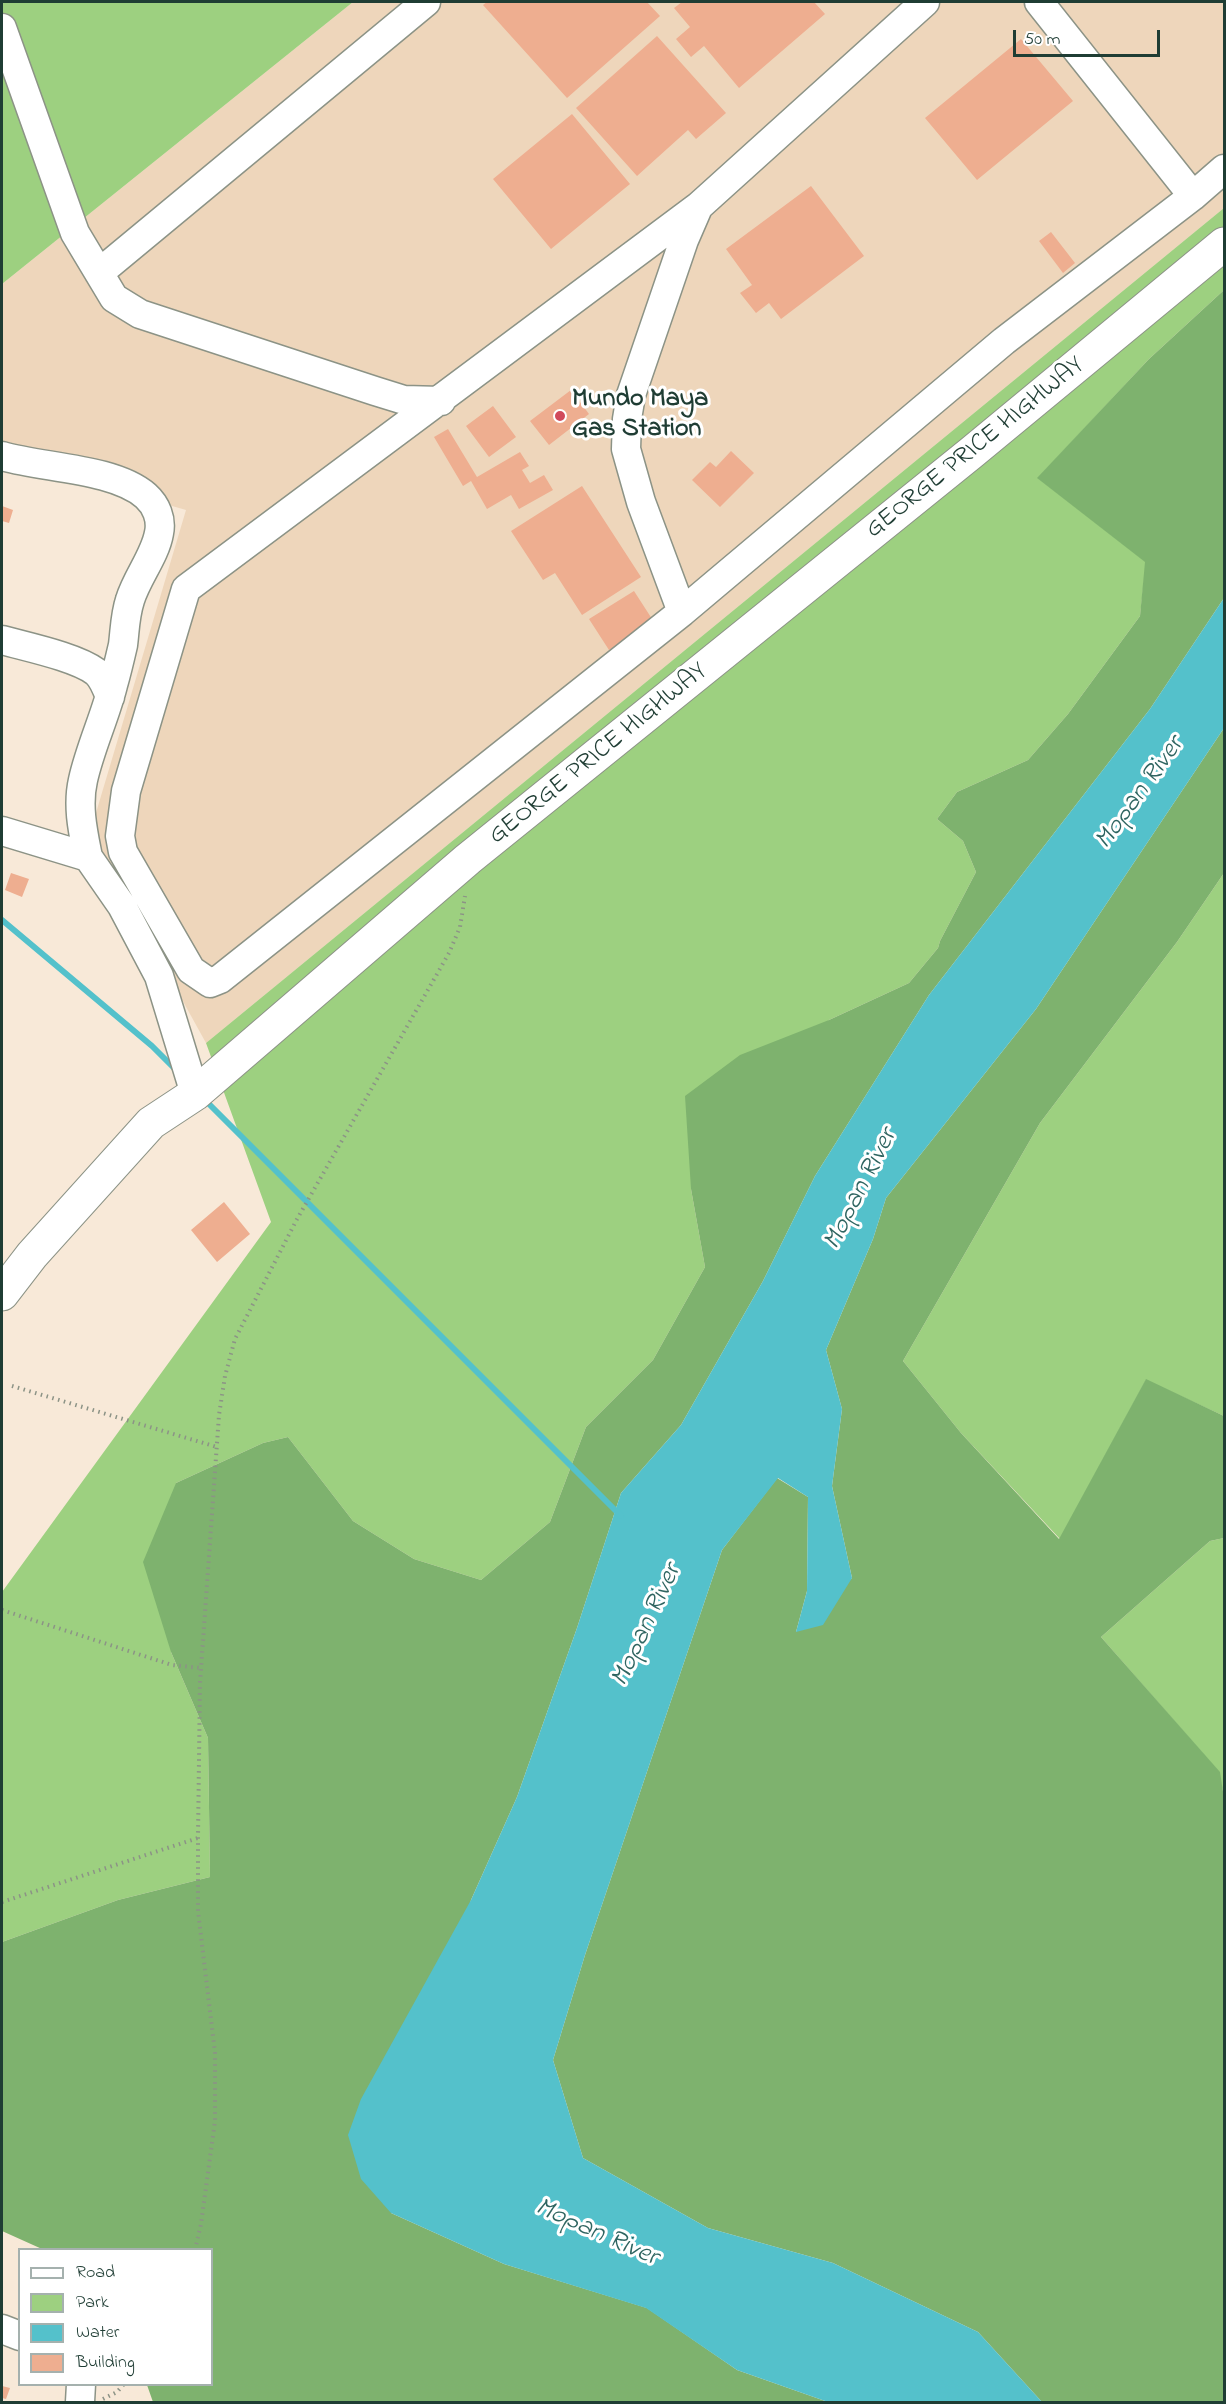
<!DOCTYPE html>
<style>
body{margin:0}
#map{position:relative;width:1226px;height:2404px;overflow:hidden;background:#f8e9d8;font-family:"Indie Flower",sans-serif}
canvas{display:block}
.frame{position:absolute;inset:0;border:3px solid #1f3d34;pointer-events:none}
.legend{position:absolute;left:18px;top:2248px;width:195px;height:138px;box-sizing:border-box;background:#fff;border:2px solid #a5b1ae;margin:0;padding:8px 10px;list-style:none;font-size:18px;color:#1f3d34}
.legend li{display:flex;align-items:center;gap:12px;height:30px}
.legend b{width:30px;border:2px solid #a5b1ae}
.scale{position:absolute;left:1013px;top:30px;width:147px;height:27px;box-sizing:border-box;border:3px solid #1f3d34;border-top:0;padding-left:8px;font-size:18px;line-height:21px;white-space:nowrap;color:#1f3d34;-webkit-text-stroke:4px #fff;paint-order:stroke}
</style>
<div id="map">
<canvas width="1226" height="2404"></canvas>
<div class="frame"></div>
<ul class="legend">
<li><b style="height:8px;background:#fff"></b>Road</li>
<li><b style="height:16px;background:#9dd080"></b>Park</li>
<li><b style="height:16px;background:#54c1cb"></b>Water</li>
<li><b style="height:16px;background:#eeae90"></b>Building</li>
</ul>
<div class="scale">50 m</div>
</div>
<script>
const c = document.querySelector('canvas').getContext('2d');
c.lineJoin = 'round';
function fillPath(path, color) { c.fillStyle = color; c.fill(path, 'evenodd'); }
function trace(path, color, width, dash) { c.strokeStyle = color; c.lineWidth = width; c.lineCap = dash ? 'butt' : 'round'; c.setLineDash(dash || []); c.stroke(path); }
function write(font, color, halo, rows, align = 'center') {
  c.font = font + ' "Indie Flower",sans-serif'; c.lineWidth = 6; c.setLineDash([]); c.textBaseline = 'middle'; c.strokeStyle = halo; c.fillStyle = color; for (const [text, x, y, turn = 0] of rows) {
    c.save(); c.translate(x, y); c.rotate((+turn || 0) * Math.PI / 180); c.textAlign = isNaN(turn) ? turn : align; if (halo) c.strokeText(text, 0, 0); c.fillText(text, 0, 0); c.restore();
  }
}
fillPath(new Path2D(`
 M353 2H1224V208L206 1043 90 833 186 510 2 457V284Z`), '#eed6bb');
fillPath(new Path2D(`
 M2 2H353L2 284Z
 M1224 208V290L1149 359 1038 478 1146 562 1140 616 1068 714 1028 760 957 792 937 819 963 841 976 872 940 941 938 948 909 983 829 1020 691 1189 705 1267 653 1360 586 1427 550 1522 481 1580 414 1559 353 1521 288 1437 263 1443 176 1483 171 1652 208 1738 210 1877 118 1900 2 1942V1592L271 1222 206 1043Z
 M1224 873V1416L1146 1380 1060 1539 961 1433 903 1361 1040 1123 1177 942Z
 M1224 1538V1798L1219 1772 1101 1637 1210 1541Z`), '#9dd080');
fillPath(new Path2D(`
 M1224 290V598L1150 709 929 995 815 1176 763 1281 681 1425 621 1493 577 1628 517 1797 471 1900 391 2213 504 2264 647 2308 737 2370 828 2402H153L147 2385 212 2384V2250L42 2249 2 2231V1942L118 1900 210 1877 208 1738 171 1652 143 1562 176 1483 263 1443 288 1437 353 1521 414 1559 481 1580 550 1522 586 1427 653 1360 705 1267 691 1189 685 1096 740 1055 829 1020 909 983 938 948 940 941 976 872 963 841 937 819 957 792 1028 760 1068 714 1140 616 1145 562 1037 478 1149 359Z
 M1224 728V873L1177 942 1040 1123 903 1361 961 1433 1059 1539 1146 1379 1224 1416V1538L1210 1541 1101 1637 1220 1772 1224 1798V2402H1042L978 2332 833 2263 708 2228 583 2158 553 2060 585 1955 722 1550 777 1478 808 1497 807 1591 796 1632 852 1578 832 1486 842 1409 826 1350 873 1239 886 1198 1036 1009Z`), '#7eb26e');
fillPath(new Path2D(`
 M1224 598V728L1036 1009 886 1198 873 1239 826 1350 842 1409 832 1486 852 1578 823 1625 796 1632 807 1591 808 1497 778 1478 722 1550 585 1955 553 2060 583 2158 708 2228 833 2263 978 2332 1042 2402H828L737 2370 646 2308 504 2264 391 2213 361 2179 348 2135 361 2099 471 1900 517 1797 577 1628 621 1493 681 1425 763 1281 815 1176 929 995 1150 709Z`), '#54c1cb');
trace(new Path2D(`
 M2 920 152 1046 176 1070
 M204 1099 621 1516`), '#54c1cb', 6);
fillPath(new Path2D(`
 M487 2H647L660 16 567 98 483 5Z
 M682 2H814L825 14 739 88 704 46 691 57 676 39 690 27 674 8Z
 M657 36 726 113 696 139 688 130 637 176 576 108Z
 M1021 39 1073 101 977 180 925 118Z
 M572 114 630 184 551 249 493 179Z
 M811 186 864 256 781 319 769 303 756 313 740 293 752 285 726 249Z
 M1051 232 1075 263 1063 273 1039 241Z
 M571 390 589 414 549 445 530 421Z
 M493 406 516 437 489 457 466 426Z
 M448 429 477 477 520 452 529 466 522 470 530 483 544 475 553 490 519 509 511 495 487 509 471 481 463 486 434 437Z
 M731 451 754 473 720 507 692 480 710 462 716 467Z
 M582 486 641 577 582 615 555 573 543 580 511 531Z
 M2 506 13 510 9 523 2 521Z
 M634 591 654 622 609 650 589 619Z
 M11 873 29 879 22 897 5 890Z
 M224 1202 250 1234 217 1262 191 1230Z
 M2 2386 10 2388 6 2399 2 2398Z`), '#eeae90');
const minor = new Path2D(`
 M925 2 699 206 186 589 126 791 120 836 123 852 191 970 210 983 220 979 682 612 1004 341 1193 196 1224 169
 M1039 2 1193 196
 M2 28 75 233 114 298 140 314 375 391 404 400 441 401
 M99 273 426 2
 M2 456C42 468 114 468 146 496 156 505 162 519 159 533 155 556 137 577 130 600 125 615 125 629 123 645 120 658 117 671 113 685 105 717 90 748 83 780 77 806 83 832 88 857
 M682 612 641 502 626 449 627 419 631 395 684 240 697 210
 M2 640C27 647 76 657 96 672 103 678 107 689 110 697
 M2 831 88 857 122 906 159 976 195 1094
 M2 2329 20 2336
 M80 2402 81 2384`);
const highway = new Path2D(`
 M2 1294 32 1255 151 1123 195 1094 468 859 971 453 1224 244`);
trace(minor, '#8c9386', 31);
trace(highway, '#8c9386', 35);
trace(new Path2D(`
 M12 1386 217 1447
 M2 1610 172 1665 201 1668
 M2 1902 198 1838
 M195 2250 201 2224 215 2121V2053L198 1911V1838L200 1683 219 1415 225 1376 235 1339 296 1221 449 953 460 927 465 896
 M103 2399 117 2392 124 2384`), '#8c9386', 4, [1.5, 4.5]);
trace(minor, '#fff', 28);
trace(highway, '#fff', 33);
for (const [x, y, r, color] of [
 [560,416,6,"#d1495b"]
]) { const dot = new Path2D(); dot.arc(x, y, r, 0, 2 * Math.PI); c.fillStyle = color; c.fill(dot); trace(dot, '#fff', 2); }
write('bold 26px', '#1f3d34', '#fff', [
 ["Mundo Maya",572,401],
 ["Gas Station",572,431]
], 'left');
write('26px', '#1f3d34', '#fff', [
 ["GEORGE PRICE HIGHWAY",976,449,-39],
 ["GEORGE PRICE HIGHWAY",599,755,-39]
]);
write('italic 27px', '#2f6561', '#fff', [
 ["Mopan River",1141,794,-54],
 ["Mopan River",862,1190,-63],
 ["Mopan River",648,1626,-65],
 ["Mopan River",596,2234,24]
]);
</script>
